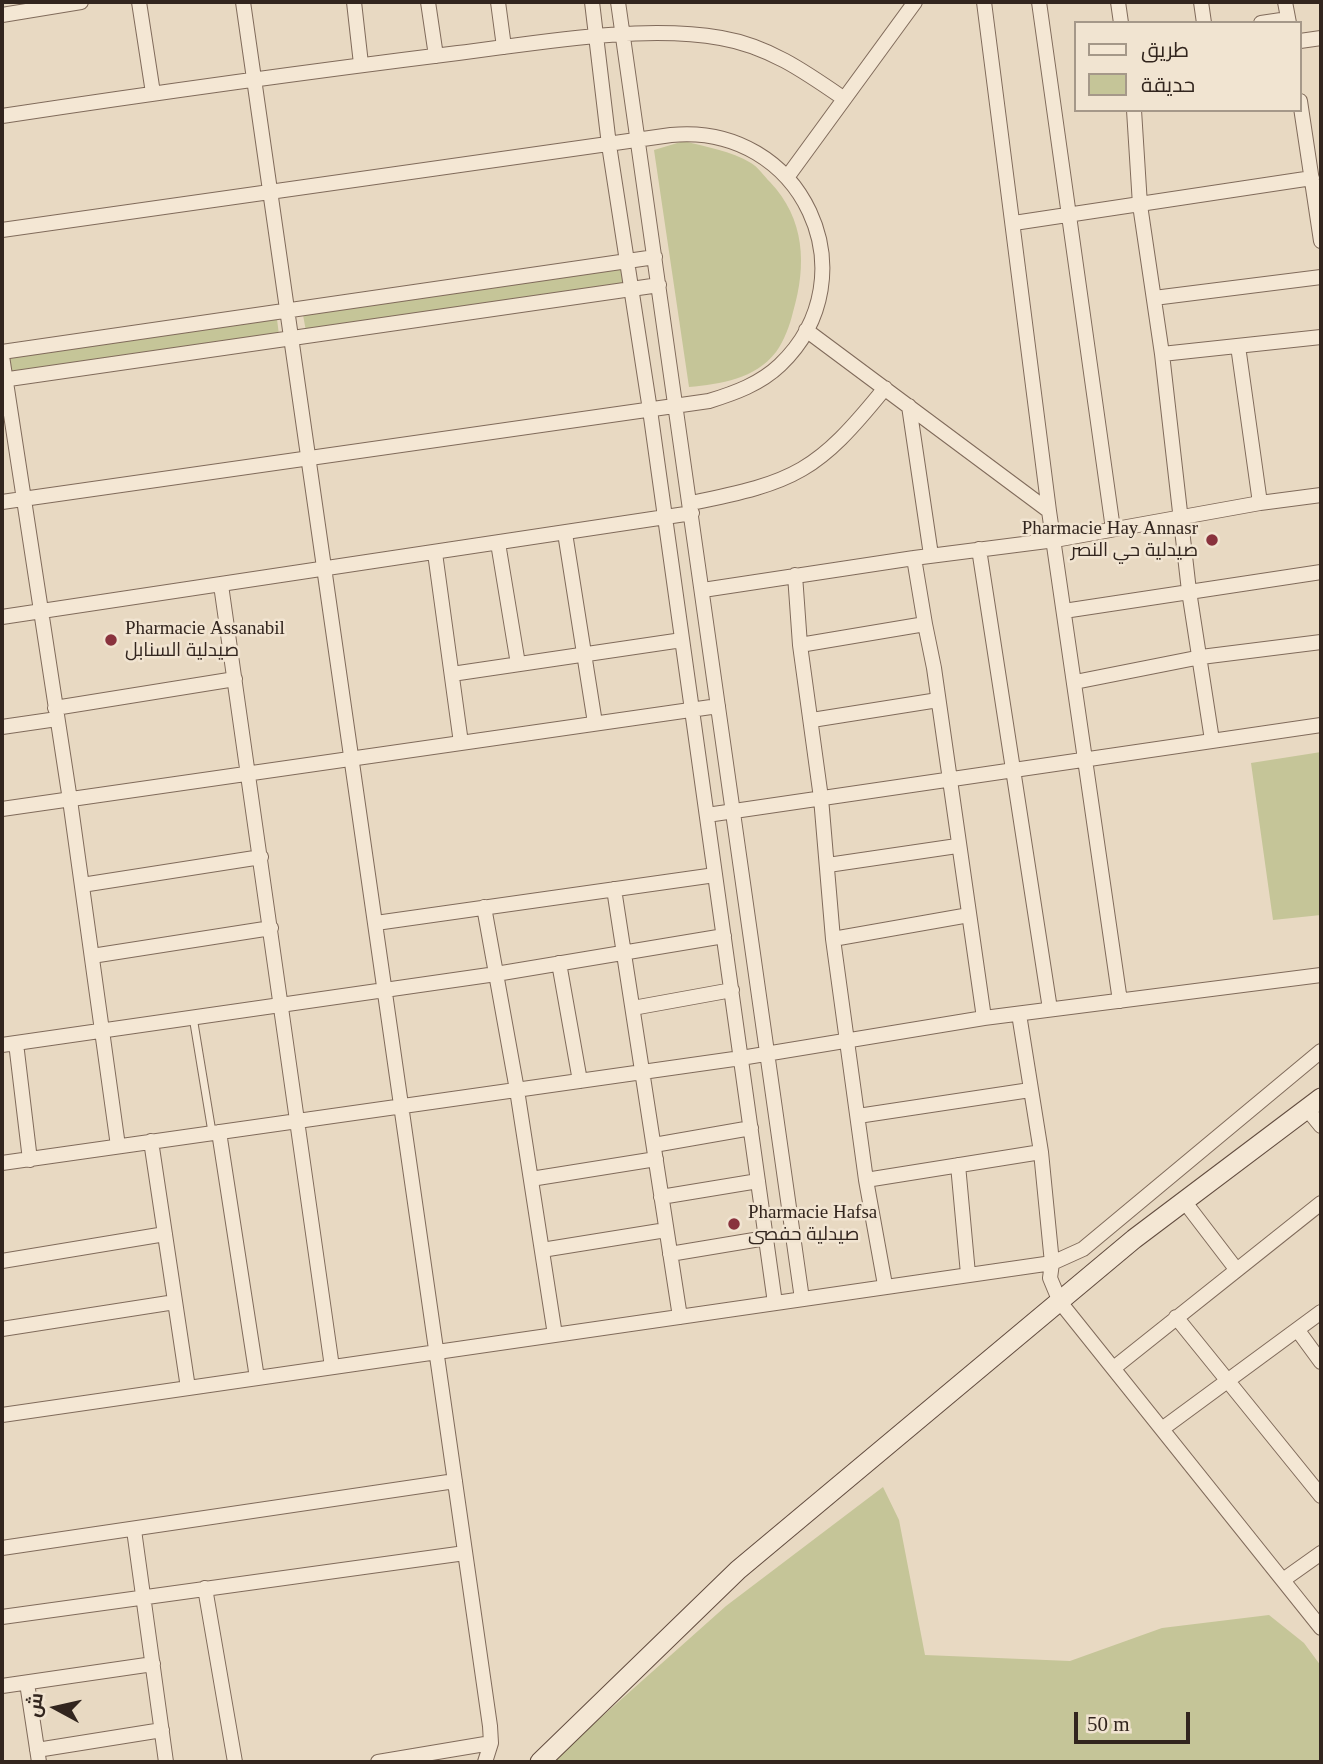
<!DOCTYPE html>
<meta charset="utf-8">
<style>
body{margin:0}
#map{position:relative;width:1323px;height:1764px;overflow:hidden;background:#e8d9c2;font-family:"Times New Roman",Cairo,serif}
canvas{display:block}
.frame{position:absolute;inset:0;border:4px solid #32251e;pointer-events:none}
.legend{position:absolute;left:1074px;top:21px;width:228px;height:91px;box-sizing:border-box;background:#f1e4d1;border:2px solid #a59889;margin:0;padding:9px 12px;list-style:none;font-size:21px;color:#32251e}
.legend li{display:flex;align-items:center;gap:14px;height:35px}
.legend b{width:35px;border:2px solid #a59889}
.north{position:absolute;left:21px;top:1673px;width:70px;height:70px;-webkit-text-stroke:5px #f1e4d1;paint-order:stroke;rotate:278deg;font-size:19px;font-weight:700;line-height:28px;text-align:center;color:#32251e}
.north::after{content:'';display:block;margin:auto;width:24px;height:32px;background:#32251e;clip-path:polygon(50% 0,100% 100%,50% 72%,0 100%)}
.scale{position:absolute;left:1074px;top:1712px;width:116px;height:32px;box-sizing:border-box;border:4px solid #32251e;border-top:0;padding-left:9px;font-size:21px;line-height:24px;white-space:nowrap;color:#32251e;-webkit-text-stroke:5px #f1e4d1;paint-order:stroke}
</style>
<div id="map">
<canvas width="1323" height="1764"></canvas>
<div class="frame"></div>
<ul class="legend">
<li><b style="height:9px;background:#f4e7d4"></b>طريق</li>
<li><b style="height:19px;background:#c5c598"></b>حديقة</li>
</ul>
<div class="north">ش</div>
<div class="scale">50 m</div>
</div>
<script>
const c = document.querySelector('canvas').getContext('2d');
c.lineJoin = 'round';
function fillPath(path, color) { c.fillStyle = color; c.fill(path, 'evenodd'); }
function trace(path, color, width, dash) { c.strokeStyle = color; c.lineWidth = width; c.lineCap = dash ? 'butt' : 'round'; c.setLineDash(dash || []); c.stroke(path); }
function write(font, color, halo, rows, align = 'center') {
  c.font = font + ' "Times New Roman",Cairo,serif'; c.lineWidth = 5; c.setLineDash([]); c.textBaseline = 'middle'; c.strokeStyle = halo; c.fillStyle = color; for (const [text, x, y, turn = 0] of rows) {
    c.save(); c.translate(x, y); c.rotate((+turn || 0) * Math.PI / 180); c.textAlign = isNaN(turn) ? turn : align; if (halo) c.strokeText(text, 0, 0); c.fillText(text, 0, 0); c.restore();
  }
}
fillPath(new Path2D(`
 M684 141C706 147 731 151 751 163 758 167 764 176 770 182 805 219 807 265 793 312 790 325 784 341 776 352 755 379 721 384 689 387L654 150Z
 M629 267 632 282 306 331 303 315Z
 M277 319 279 335 9 373 7 357Z
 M1321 752V915L1273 920 1251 763Z
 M883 1487 899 1520 925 1655 1070 1661 1162 1628 1269 1615 1304 1643 1321 1666V1762H551L726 1606Z`), '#c5c598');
const lane = new Path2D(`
 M193 1017 212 1132`);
const street = new Path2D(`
 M139 2 153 93
 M243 2 490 1726 491 1743 485 1762
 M354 2 361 64
 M428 2 436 56
 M498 2 504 47
 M592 2 609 145 650 410 775 1303
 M618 2 802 1299
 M984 2 1049 511 1120 1001
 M1039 2 1113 529
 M1118 2 1121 23
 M1201 2 1204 23
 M1285 2 1289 23
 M2 15 81 2
 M1261 23 1288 19
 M1300 41 1321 38
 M1300 101 1321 241
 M1134 110 1140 205 1162 354 1189 591 1212 740
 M2 116C154 93 305 72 458 53 538 43 642 24 721 38 768 46 804 71 843 98
 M788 176 915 2
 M1014 223 1312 178
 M2 230 671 135C802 122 873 276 780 365 760 384 735 393 709 401L2 502
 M1154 298 1321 277
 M806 330 1049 511
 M1238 346 1260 503
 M2 352 655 257
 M1162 354 1321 337
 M2 356 70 800 118 1146
 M2 380 659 285
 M909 406 931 555
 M691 503C796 482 817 472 885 388
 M565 533 595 723
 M498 543 518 664
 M979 549 1050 1009
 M435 553 461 743
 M914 558 925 624
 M795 575 800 645 821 798 833 939 866 1180 885 1285
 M221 585 332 1367
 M703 590 914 558 1055 540 1260 503 1321 495
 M1064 611 1321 572
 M2 617 692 513
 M800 645 925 624 934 668 984 1018
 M452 674 682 640
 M1075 682 1201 657 1321 642
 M55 708 235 679
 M812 720 938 700
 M2 727 57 719
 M2 809 718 706
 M707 815 1321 725
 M828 865 957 846
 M82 885 261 857
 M614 889 680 1317
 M484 907 517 1090 555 1335
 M376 923 715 875
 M833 939 969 915
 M92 956 271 928
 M559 963 580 1081
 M633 1008 732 990
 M1019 1014 1041 1152 1052 1263 1050 1278 1060 1302 1321 1628
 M16 1043 30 1160
 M2 1045 496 974 724 936
 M1307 1109 1321 1126
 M858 1116 1030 1090
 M219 1132 257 1378
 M151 1141 188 1388
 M654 1145 751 1128
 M2 1163 741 1058 984 1018 1321 975
 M958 1165 968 1274
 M531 1179 656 1159
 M866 1180 1041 1152
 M661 1197 758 1181
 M1184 1201 1236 1269
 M542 1250 666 1230
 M670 1254 766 1238
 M2 1261 165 1234
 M1176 1317 1321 1496
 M2 1329 175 1302
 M1299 1332 1321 1362
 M1115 1367 1321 1203
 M2 1415 1052 1263 1083 1249 1321 1051
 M1162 1429 1321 1312
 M134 1530 166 1762
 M2 1548 455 1481
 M1283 1580 1321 1553
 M205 1588 235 1762
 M2 1617 465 1553
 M27 1683 39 1762
 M2 1686 153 1664
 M37 1750 162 1730
 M378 1762 491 1743`);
const secondary = new Path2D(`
 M540 1762 738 1570 1134 1239 1321 1098`);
trace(lane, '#806b5b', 9);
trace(street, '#806b5b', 16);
trace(secondary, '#624c3f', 21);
trace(lane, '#f4e7d4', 7);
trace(street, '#f4e7d4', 14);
trace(secondary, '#f4e7d4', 19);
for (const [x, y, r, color] of [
 [1212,540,7,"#89323d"],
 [111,640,7,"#89323d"],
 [734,1224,7,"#89323d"]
]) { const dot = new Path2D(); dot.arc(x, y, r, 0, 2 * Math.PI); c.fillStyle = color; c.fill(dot); trace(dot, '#f1e4d1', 2.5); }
write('19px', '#32251e', '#f1e4d1', [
 ["Pharmacie Hay Annasr",1198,529,"right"],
 ["صيدلية حي النصر",1198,551,"right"],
 ["Pharmacie Assanabil",125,629],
 ["صيدلية السنابل",125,651],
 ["Pharmacie Hafsa",748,1213],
 ["صيدلية حفصى",748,1235]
], 'left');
</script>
